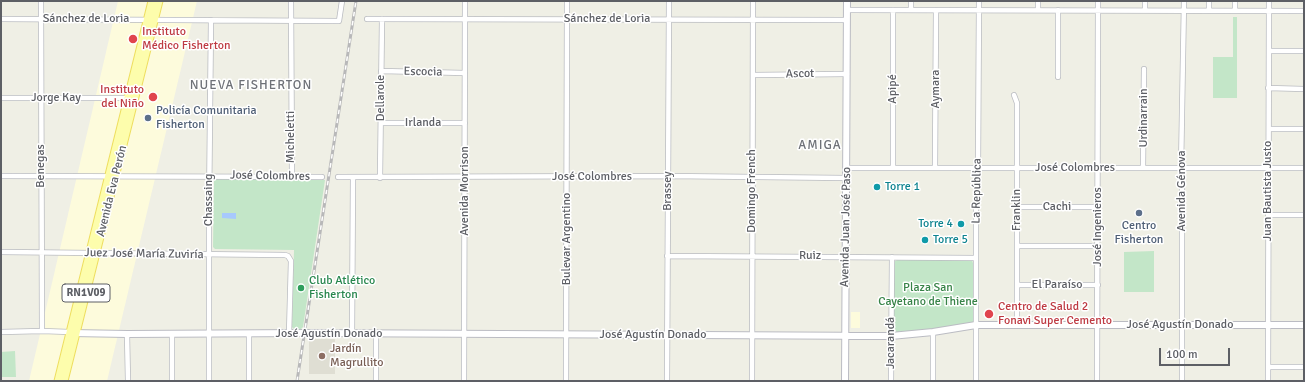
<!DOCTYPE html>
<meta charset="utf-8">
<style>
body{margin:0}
#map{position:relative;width:1305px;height:382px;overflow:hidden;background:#efefe5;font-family:Signika,sans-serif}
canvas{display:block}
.frame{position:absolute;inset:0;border:2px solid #5d5f65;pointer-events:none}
.scale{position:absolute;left:1159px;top:348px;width:71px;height:18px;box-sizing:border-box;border:2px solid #5d5f65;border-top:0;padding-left:5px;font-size:12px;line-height:14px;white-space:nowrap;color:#5d5f65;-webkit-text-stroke:3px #fff;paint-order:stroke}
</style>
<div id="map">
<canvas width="1305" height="382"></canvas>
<div class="frame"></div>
<div class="scale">100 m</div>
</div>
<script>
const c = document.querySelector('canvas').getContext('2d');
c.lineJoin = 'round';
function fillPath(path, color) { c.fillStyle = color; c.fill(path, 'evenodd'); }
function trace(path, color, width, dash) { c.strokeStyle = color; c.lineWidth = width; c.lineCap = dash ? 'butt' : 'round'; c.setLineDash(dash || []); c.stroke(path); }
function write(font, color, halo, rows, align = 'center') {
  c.font = font + ' Signika,sans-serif'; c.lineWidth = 3; c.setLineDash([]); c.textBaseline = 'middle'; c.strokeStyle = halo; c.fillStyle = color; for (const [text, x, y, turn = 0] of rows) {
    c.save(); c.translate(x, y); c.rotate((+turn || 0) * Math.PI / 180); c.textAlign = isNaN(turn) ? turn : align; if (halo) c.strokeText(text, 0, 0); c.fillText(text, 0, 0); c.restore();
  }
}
fillPath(new Path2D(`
 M118 1H197L107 381H29Z
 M851 312H860V328H851Z`), '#fdfbdc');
fillPath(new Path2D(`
 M309 339H335V374H309Z`), '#dfded3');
fillPath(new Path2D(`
 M1233 17H1237V98H1213V57H1233Z
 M214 179 325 180 303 327 301 329H294L292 327 294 250 215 249 213 247Z
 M1154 251V292H1124V252Z
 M900 259 972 260 976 273 975 320 973 324 897 333 893 326V265L895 261Z
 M15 351 16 377H1V352Z`), '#c3e6c8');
fillPath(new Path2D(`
 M222 213H236V219L222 218Z`), '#a7c9fd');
const street = new Path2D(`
 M41 1 42 331
 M291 1 292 176
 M847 10 1304 11
 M911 10V1
 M1038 10V1
 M1058 10V77
 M1145 10V1
 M1209 11V1
 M1235 11V1
 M1 19 339 21 342 1
 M367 19 847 20
 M1269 51H1304
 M381 71 465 73
 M753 75 847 74
 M1268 88 1304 89
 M1014 95 1017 103V325
 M1 98H129
 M381 123H465
 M1269 129H1304
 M847 168H1304
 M893 168V10
 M935 168 936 10
 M1143 168 1144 69
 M1 176 322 177
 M338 177 668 176 846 178
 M380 178 382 19
 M1017 207H1098
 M1268 215H1304
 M1017 246H1098
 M1 252 285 255 288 256 291 261 289 334
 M667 256 976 258
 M1017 285H1098
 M1 332 42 331 70 332
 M127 334 128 381
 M249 334V381
 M352 334 353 178
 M1268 367H1304
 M172 381V334
 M209 381V210L211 20
 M376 381V334
 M464 381 465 1
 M566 381 567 1
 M667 381 669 1
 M752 381 753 1
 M891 381 892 257
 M933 381V332
 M976 381V174L978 168 979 1
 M1097 381 1098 1
 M1182 381V178L1181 168 1184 1
 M1268 381 1269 1`);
const secondary = new Path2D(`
 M72 333 127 334 307 333 891 336 933 332 976 325H1304
 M845 381 847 1`);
const primary = new Path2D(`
 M58 381 152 1
 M64 381 159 1`);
trace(street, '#babcc1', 6);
trace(secondary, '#bbbcc3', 8);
trace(primary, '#eede5f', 9);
trace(street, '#fff', 4.5);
trace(secondary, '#fff', 6);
trace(primary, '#fdfdac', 7);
const rail = new Path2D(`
 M297 381 356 1`);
trace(rail, '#b8b8b9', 3);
trace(rail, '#fff', 1.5, [4.5]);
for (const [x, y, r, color] of [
 [133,39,5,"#e0444e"],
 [153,97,5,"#e0444e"],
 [148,118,4,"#5c6f8a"],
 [877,187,4,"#0f9aa8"],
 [1139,213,4,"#5c6f8a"],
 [961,224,4,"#0f9aa8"],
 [925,240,4,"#0f9aa8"],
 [301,288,4,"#2e9e5b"],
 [989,314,5,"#e0444e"],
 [322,356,4,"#8d6e63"]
]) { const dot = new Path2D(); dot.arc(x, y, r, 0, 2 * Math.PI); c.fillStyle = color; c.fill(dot); trace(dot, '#fff', 1.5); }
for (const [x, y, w] of [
 [86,293,48]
]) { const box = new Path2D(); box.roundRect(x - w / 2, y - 9, w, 18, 3); c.fillStyle = '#fff'; c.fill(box); trace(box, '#5d5f65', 1); }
write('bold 11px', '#5d5f65', null, [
 ["RN1V09",86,293]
]);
write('12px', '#5d5f65', '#fff', [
 ["Sánchez de Loria",86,19],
 ["Sánchez de Loria",607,19],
 ["Escocia",423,72,1],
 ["Ascot",800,74,-1],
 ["Apipé",893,89,-90],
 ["Aymara",936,89,-90],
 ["Jorge Kay",56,98],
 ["Dellarole",381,98,-90],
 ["Urdinarrain",1144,118,-90],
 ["Irlanda",423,123],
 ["Micheletti",291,137,-90],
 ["Benegas",41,166,-90],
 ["José Colombres",1075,168],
 ["José Colombres",270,176,1],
 ["José Colombres",592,177],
 ["Avenida Eva Perón",112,191,-76],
 ["Avenida Morrison",465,191,-90],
 ["Brassey",668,191,-90],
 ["Domingo French",752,191,-90],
 ["La República",977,191,-89],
 ["Avenida Génova",1182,191,-90],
 ["Juan Bautista Justo",1268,191,-90],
 ["Chassaing",209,200,-90],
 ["Cachi",1057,207],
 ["Franklin",1017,210,-90],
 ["Avenida Juan José Paso",846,227,-89],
 ["José Ingenieros",1098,227,-90],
 ["Bulevar Argentino",567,239,-90],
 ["Juez José María Zuviría",144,254,1],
 ["Ruiz",810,256],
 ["El Paraíso",1057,285],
 ["José Agustín Donado",1180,325],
 ["José Agustín Donado",329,334],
 ["José Agustín Donado",653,335],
 ["Jacarandá",891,343,-90]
]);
write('12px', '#be3a42', '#fff', [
 ["Instituto",142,32],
 ["Médico Fisherton",142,46],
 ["Instituto",144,90,"right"],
 ["del Niño",144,104,"right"],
 ["Centro de Salud 2",998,307],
 ["Fonavi Super Cemento",998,321]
], 'left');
write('12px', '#4e5e75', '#fff', [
 ["Policía Comunitaria",156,111],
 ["Fisherton",156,125],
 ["Centro",1139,226,"center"],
 ["Fisherton",1139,240,"center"]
], 'left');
write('12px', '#0d838f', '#fff', [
 ["Torre 1",885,187],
 ["Torre 4",953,224,"right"],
 ["Torre 5",933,240]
], 'left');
write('12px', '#27864d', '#fff', [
 ["Club Atlético",309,281],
 ["Fisherton",309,295]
], 'left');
write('12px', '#378347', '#fff', [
 ["Plaza San",928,288],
 ["Cayetano de Thiene",928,302]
]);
write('12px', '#785e54', '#fff', [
 ["Jardín",330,349],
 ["Magrullito",330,363]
], 'left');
c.letterSpacing = '1px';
write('13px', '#6e7177', '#fff', [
 ["NUEVA FISHERTON",251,86],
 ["AMIGA",820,146]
]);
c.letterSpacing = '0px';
</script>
